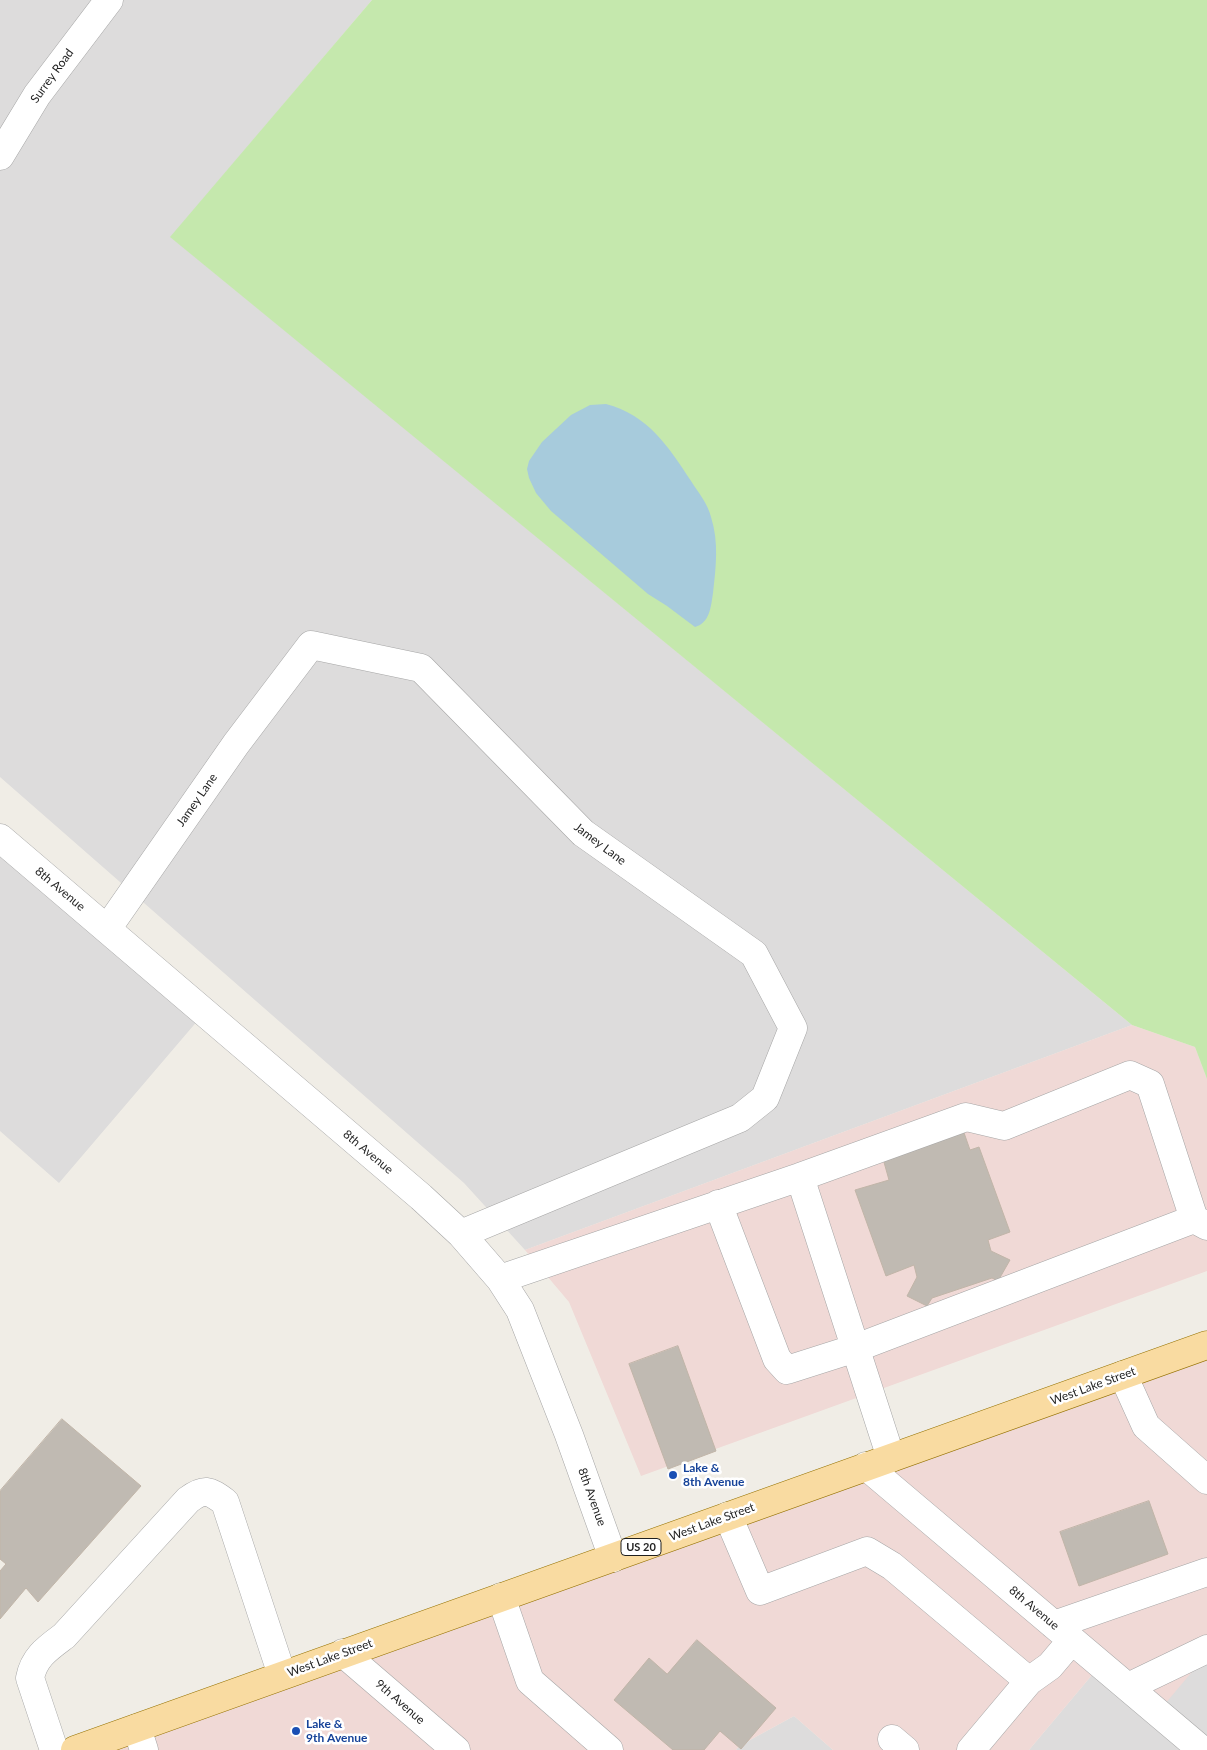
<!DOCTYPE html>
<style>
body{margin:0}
canvas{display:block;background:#f0ede6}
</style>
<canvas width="1207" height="1750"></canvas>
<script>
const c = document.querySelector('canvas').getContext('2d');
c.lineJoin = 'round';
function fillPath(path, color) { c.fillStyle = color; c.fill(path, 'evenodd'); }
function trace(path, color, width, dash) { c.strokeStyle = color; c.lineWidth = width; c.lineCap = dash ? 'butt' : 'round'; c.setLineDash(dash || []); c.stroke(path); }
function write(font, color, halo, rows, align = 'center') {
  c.font = font + ' Lato,sans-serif'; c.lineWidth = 5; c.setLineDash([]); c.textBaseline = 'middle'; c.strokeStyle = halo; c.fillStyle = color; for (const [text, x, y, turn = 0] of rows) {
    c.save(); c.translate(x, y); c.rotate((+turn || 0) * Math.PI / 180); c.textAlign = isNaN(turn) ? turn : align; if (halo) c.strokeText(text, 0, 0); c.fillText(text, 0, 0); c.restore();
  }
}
fillPath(new Path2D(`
 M0 0H372L171 237 1132 1025 525 1250 464 1183 0 777Z
 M0 848 199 1019 59 1183 0 1131Z
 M1207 1654V1750H1029L1097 1669Z
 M794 1716 833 1750H736L739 1746Z`), '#dddcdc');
fillPath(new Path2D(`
 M1132 1025 1195 1047 1207 1079V1271L641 1476 569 1302 525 1250Z
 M1207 1353V1654L1154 1717 1097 1669 1029 1750H833L794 1716 739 1746 736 1750H467L358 1657Z
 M340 1661 444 1750H101Z`), '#f0d9d6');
fillPath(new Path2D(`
 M372 0H1207V1079L1195 1047 1132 1025 170 237Z`), '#c5e8ad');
fillPath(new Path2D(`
 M606 404C648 415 668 446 691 481 698 492 708 504 711 517 719 542 716 567 713 593 711 606 710 623 695 627L667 606 648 594 551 511 536 493 529 478 527 469 529 461 542 442 571 415 590 405Z`), '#a7cbdc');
const building = new Path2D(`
 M962 1127 970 1150 979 1147 1010 1232 988 1240 991 1251 1010 1260 998 1281 992 1278 932 1298 927 1306 907 1296 917 1277 914 1265 886 1276 855 1190 889 1180 882 1155Z
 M678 1346 716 1451 668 1469 629 1364Z
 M62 1419 141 1486 38 1602 26 1588 0 1619V1571L6 1564 0 1559V1491Z
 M1149 1501 1168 1554 1079 1586 1060 1532Z
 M697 1640 776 1708 741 1749 720 1731 704 1750H673L614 1700 649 1658 667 1674Z`);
fillPath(building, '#c0bab2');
trace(building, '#c1b5a8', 1);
const minor = new Path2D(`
 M0 156 37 95 109 0
 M0 838 421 1197 461 1234 500 1279 520 1310 569 1435 613 1558
 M107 929 236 744 311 645 421 668 583 833 754 954 793 1028 765 1098 740 1118 461 1234
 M800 1177 966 1117 1004 1126 1130 1075 1150 1084 1194 1219
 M718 1204 777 1359 787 1370 856 1348 1194 1219 1207 1226
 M500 1279 800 1177 891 1458
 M1123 1375 1146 1426 1207 1480
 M866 1466 1202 1750
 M728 1516 760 1591 867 1551 892 1566 1029 1681 971 1750
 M501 1597 530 1681 609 1750
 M1054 1625 1207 1572
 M343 1653 456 1750
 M1029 1681 1050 1666 1072 1640
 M1128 1687 1207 1649
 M137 1728 144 1750
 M892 1739 905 1750
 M54 1750 30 1678C34 1657 48 1648 64 1636L188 1500C204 1488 209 1490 225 1502L282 1675`);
const major = new Path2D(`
 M75 1750 1207 1345`);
trace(minor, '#a6a6a6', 29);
trace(major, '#967304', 29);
trace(minor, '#fff', 28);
trace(major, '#f9dba1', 28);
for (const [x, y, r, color] of [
 [673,1475,5,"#1a4fb4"],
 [296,1731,5,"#1a4fb4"]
]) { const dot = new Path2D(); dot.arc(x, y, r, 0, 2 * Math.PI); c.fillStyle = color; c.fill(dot); trace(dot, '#fff', 2); }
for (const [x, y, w] of [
 [641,1547,40]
]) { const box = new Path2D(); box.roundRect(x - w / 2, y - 8.5, w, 17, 4); c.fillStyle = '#fff'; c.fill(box); trace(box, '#1f1f1f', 1); }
write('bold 11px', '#1f1f1f', null, [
 ["US 20",641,1547]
]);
write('12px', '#1f1f1f', '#fff', [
 ["Surrey Road",52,76,-54],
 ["Jamey Lane",197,800,-55],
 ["Jamey Lane",600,844,37],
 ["8th Avenue",60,889,40],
 ["8th Avenue",368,1152,40],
 ["West Lake Street",1093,1386,-20],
 ["8th Avenue",592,1497,70],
 ["West Lake Street",712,1522,-20],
 ["8th Avenue",1034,1608,40],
 ["West Lake Street",330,1658,-20],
 ["9th Avenue",400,1702,41]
]);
write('bold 12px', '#164399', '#fff', [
 ["Lake &",683,1468],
 ["8th Avenue",683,1482],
 ["Lake &",306,1724],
 ["9th Avenue",306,1738]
], 'left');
</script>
